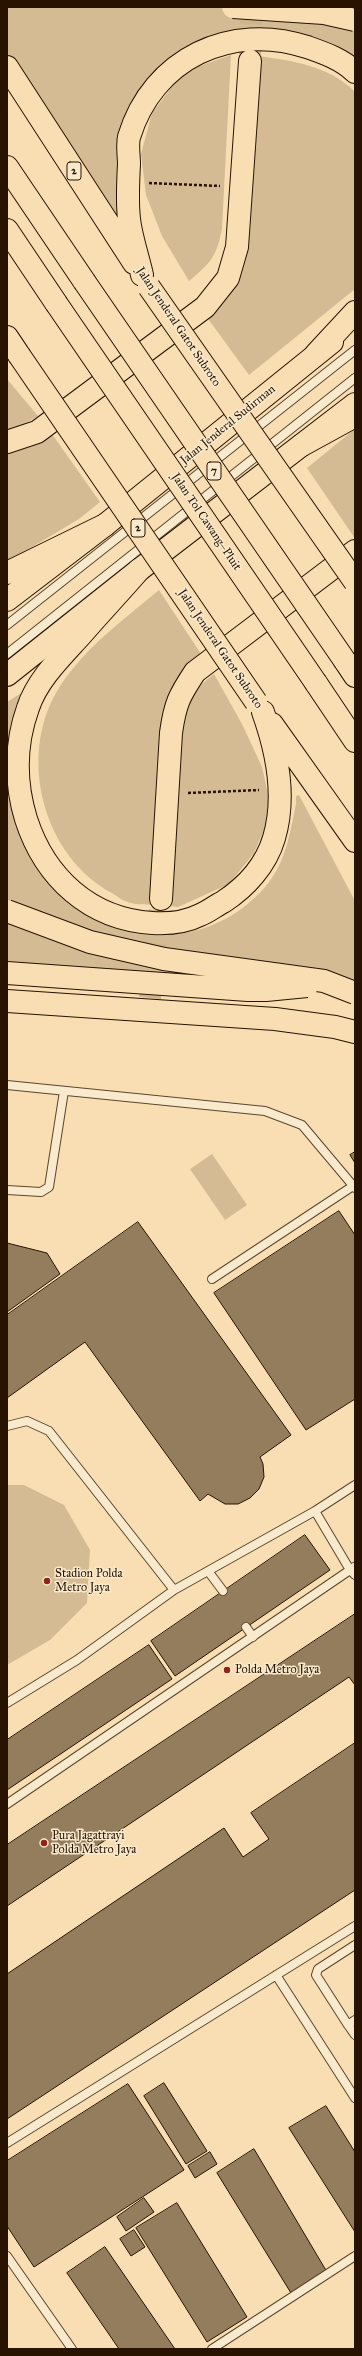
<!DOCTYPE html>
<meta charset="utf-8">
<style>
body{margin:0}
#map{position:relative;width:362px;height:2356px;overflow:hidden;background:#f8deb2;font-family:"IM FELL Great Primer",serif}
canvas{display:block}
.frame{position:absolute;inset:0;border:8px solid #271300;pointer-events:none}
</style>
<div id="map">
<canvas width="362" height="2356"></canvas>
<div class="frame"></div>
</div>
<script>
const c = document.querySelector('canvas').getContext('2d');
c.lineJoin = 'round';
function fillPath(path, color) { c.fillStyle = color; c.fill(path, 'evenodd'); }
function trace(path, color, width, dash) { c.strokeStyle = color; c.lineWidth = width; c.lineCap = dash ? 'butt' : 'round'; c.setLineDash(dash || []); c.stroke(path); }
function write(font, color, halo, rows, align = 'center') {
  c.font = font + ' "IM FELL Great Primer",serif'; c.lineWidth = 3; c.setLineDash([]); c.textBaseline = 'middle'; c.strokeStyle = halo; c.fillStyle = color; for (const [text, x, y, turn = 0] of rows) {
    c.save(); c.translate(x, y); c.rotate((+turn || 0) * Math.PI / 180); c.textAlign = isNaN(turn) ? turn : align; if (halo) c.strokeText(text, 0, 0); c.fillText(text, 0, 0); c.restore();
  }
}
fillPath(new Path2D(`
 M7 7H355V72L266 38 175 65 129 138 142 275 7 67Z
 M231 55 222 228C217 256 211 263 189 281L162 236 146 195 141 154 152 113 178 79 199 66Z
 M259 56C293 61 330 66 355 92V289L249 375 206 316 231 289Z
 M7 379 38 416 19 427 7 429Z
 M355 429V536L354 537 307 468Z
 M52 434 100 502 79 519 7 562V451Z
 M159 590 203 657 192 666 152 905C145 904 137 905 131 903 125 902 118 897 112 893 44 857 18 759 56 693 81 650 122 621 159 590Z
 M214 674 242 724 262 767 269 798 266 825 254 853 229 884 178 907 169 906 183 719C188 699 198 686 214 674Z
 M23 692C21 732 26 773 28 813 28 825 26 842 30 852 32 860 40 868 45 875 96 951 207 956 266 886 286 862 290 833 296 804V796L299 795 355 901V993L7 973V702Z
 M212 1154 247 1205 225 1220 190 1169Z
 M7 1485H24L64 1505 90 1550 87 1603 50 1640 7 1665Z`), '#d4bb94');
const building = new Path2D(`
 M355 1152V1163L350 1155Z
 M339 1211 355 1235V1399L306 1430 214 1293Z
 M138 1222 291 1435 260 1457 263 1464 264 1477 259 1489 250 1498 238 1504H225L208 1494 200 1501 85 1342 7 1398V1315Z
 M7 1243 47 1253 60 1274 7 1312Z
 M305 1535 330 1570 175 1676 151 1641Z
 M355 1614V1685L349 1677 7 1906V1845Z
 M149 1645 172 1679 7 1790V1740Z
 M355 1743V1890L7 2119V1974L224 1828 243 1857 269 1839 251 1813Z
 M164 2083 207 2151 186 2164 144 2096Z
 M128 2084 184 2170 34 2267 7 2226V2161Z
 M326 2106 355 2152V2232L289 2128Z
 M254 2149 327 2272 291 2293 217 2173Z
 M210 2152 217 2164 195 2178 188 2166Z
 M144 2198 154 2212 126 2231 117 2217Z
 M177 2203 247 2317 207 2342 136 2228Z
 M134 2230 145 2247 131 2256 120 2239Z
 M105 2247 175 2349H119L67 2273Z`);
fillPath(building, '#947d5d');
trace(building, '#271300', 1);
trace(new Path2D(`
 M250 57 252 7
 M150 998 161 899`), '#ceb58e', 22, [22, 11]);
const service = new Path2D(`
 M7 625 355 350
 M7 654 355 378
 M7 1085 265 1111 302 1125 355 1188
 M7 1190 41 1192 49 1187 64 1091
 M212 1279 353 1186
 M7 1426 27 1421 49 1431 174 1590
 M315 1511 350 1570 354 1567
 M208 1571 223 1591
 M246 1627 253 1637
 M7 1703 77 1660 174 1590 315 1511 355 1485
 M7 1804 350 1570 355 1575
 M276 1975 355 2098
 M355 2020 348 2025 355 2035
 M348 2025 316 1975 318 1969 355 1945
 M7 2143 355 1926
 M7 2256 72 2349
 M212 2349 355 2256`);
const primary = new Path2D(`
 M7 600 105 525 332 342
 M7 675 139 570 355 404`);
const trunk = new Path2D(`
 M7 67 134 263
 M142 275C138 257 131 237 129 219 127 201 128 182 129 164 129 156 127 145 129 137 153 58 231 22 307 47 324 53 342 59 355 72
 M7 337 19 355
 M316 354 355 312
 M7 442 37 432 205 307 228 278 237 247 250 61
 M302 445 355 416
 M139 570C120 592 100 613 81 635 61 657 37 680 28 708 15 744 15 783 26 819 45 878 90 919 152 923 167 924 186 922 200 915 208 912 215 906 223 902 246 887 266 865 274 838 286 798 277 751 263 712
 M7 573 105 525
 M272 724 355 841
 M161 899 171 733C175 704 179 696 195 672L355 551
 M7 1001 275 1019 335 1027 355 1032`);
const motorway = new Path2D(`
 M7 167 84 281
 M7 230 56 303
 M345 661 355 676
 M316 683 355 741`);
trace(service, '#5b462c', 10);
trace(primary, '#271300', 24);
trace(trunk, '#271300', 24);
trace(motorway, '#271300', 24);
trace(new Path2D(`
 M149 183 220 186
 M188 793 259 790`), '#271300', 2.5, [3, 2]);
trace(service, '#faeacd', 8);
trace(primary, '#f8deb2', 22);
trace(trunk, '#f8deb2', 22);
trace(motorway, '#f8deb2', 22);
const trunkBridge = new Path2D(`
 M233 7 324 13 355 20
 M149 287 355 582
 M19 355 256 702
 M7 911 90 942 164 959 324 981 355 993
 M7 973 248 990H266L307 986`);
const motorwayBridge = new Path2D(`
 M84 281 345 661
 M56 303 316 683`);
trace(trunkBridge, '#271300', 24, []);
trace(motorwayBridge, '#271300', 24, []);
trace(trunkBridge, '#f8deb2', 22);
trace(motorwayBridge, '#f8deb2', 22);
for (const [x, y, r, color] of [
 [47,1581,4,"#8f2418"],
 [227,1670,4,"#8f2418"],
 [44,1843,4,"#8f2418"]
]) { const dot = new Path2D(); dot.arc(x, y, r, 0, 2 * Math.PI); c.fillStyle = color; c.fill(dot); trace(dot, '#faeacd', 1.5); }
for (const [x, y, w] of [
 [74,171,14],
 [214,471,14],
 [138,528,14]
]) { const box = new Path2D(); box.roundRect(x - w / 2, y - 9, w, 18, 3); c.fillStyle = '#faeacd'; c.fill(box); trace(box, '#271300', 1); }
write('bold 11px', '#271300', null, [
 ["2",74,171],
 ["7",214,471],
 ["2",138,528]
]);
write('12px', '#271300', '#faeacd', [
 ["Jalan Jenderal Gatot Subroto",178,327,56],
 ["Jalan Jenderal Sudirman",228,425,-39],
 ["Jalan Tol Cawang–Pluit",206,522,56],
 ["Jalan Jenderal Gatot Subroto",220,649,56]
]);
write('12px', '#271300', '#faeacd', [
 ["Stadion Polda",55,1574],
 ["Metro Jaya",55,1588],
 ["Polda Metro Jaya",235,1670],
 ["Pura Jagattrayi",52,1836],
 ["Polda Metro Jaya",52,1850]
], 'left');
</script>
